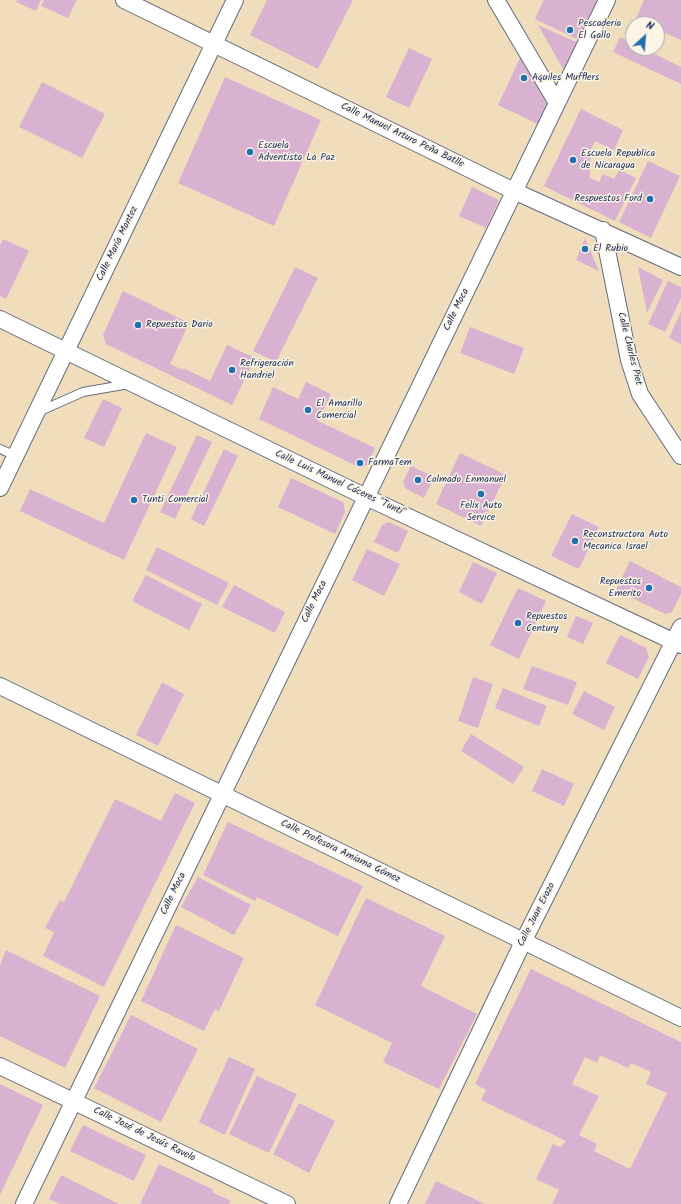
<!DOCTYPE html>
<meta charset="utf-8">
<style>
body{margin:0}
#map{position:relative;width:681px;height:1204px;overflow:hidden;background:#efddbb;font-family:Kalam,sans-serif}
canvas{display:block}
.north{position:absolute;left:625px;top:16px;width:40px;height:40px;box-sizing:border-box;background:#fcf5e5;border:1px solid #a2a6af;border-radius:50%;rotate:26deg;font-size:11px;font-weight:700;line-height:16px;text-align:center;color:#1b2f5e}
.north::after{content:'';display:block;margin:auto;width:14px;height:18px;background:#1f6fb2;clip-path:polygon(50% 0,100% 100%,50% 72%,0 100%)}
</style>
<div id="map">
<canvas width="681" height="1204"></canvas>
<div class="north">N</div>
</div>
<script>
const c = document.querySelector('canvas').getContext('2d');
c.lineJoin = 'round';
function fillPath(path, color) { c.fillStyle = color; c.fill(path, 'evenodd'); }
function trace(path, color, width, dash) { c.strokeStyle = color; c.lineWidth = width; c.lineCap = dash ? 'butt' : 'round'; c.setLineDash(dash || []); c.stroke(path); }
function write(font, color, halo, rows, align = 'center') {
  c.font = font + ' Kalam,sans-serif'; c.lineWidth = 3; c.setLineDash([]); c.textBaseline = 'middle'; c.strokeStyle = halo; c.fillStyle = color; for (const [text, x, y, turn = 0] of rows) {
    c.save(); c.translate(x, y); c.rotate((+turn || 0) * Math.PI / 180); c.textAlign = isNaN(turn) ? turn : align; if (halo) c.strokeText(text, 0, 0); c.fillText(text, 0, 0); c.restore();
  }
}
fillPath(new Path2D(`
 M17 0H41L36 11 16 2Z
 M44 0H77L68 18 41 6Z
 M267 0H353L318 69 250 35Z
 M544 0H595L597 1 579 40 535 19Z
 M644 0H681V40L657 29V24H647L636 19Z
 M538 25 583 45 567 76Z
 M620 37 633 43V48H643L681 67V84L613 52Z
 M409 48 432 59 409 108 386 97Z
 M522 54 553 102 542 126 498 105Z
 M225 77 321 120 274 226 178 183Z
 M42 82 105 114 82 158 19 127Z
 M581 109 623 130 614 150 595 141 590 151V178L599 182 603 174 614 179 619 170 636 178 615 221 544 186Z
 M648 161 680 176 651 238 619 222Z
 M472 187 499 200 486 228 459 216Z
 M585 238 599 271 576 260Z
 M3 239 29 251 6 299 0 296V245Z
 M295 267 318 278 276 362 253 351Z
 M638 267 663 280 647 313Z
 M668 281 681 287V298L665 332 648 324Z
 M123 291 189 323 170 364 183 370V368L210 381 227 345 255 358 232 405 106 344 103 335Z
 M681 311V344L669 338Z
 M470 327 524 348 514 374 460 353Z
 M306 382 331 394 318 421 375 448 367 465 361 468 259 419 273 387 298 399Z
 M103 399 122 408 104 447 84 438Z
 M146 433 177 447 124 560 20 511 30 489 104 523Z
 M197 435 212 442 175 519 160 512Z
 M224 449 238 456 204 526 191 519Z
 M460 453 506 475 481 526 436 504Z
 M411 466 434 477 424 498 405 488 403 482Z
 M291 478 343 502 345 512 335 534 278 507Z
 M572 514 599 527 579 569 551 556Z
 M389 522 408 531 398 553 374 542 382 525Z
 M157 547 229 583 217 605 146 570Z
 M367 549 400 564 384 596 352 580Z
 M630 561 681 587V594L672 612 665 614 616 590Z
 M473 562 497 573 482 604 459 592Z
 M146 575 202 604 189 630 132 601Z
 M234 585 285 612 275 633 222 607Z
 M518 588 546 601 519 659 490 645Z
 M576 616 593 623 583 644 567 637Z
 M620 635 646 648 649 657 638 679 606 663Z
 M532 666 577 682 568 705 523 689Z
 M473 677 493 684 478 728 458 721Z
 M162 682 184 694 158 746 136 735Z
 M503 688 547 706 539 726 495 708Z
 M584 691 615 707 604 730 572 714Z
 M471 734 524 767 513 784 461 751Z
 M542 769 574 784 564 806 532 791Z
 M175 793 195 803 104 987 43 956 54 932 45 928 60 900 64 902 115 799 161 821Z
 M228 822 363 886 338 936 257 897 255 901 203 875Z
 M198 877 251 905 234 935 181 907Z
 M366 898 445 936 421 986 477 1014 439 1089 383 1062 392 1043 315 1005Z
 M176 925 244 958 219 1011 215 1009 204 1031 141 1001Z
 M6 950 100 996 65 1068 0 1036V965Z
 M531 969 681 1042V1204H552L559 1190 536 1179 553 1144 560 1147 566 1141 481 1100 486 1090 475 1084ZM600 1055 628 1068 631 1063 651 1072 646 1084 667 1093 630 1169 594 1151 597 1144 579 1135 599 1096 572 1084 585 1057 597 1063Z
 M131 1015 198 1049 161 1122 94 1088Z
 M229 1057 255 1069 225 1135 199 1122Z
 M257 1076 297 1094 269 1153 229 1134Z
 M0 1084 43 1105 0 1195Z
 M299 1103 335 1121 309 1173 273 1154Z
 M83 1125 146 1155 134 1181 70 1151Z
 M159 1164 214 1190 212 1192 231 1201 229 1204H140Z
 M61 1175 119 1204H60L49 1199Z
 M436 1181 485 1204H425Z`), '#dab2d1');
const service = new Path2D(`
 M38 412 83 392 129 384
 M0 449 16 456`);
const minor = new Path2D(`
 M124 0 514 191 681 267
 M496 0 557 103
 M603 230 629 360 640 394 681 456
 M0 319 366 497 681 645
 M0 488 235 0
 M0 686 681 1018
 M0 1066 287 1204
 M24 1204 607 0
 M398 1204 523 942 681 627`);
trace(service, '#656c7f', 10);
trace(minor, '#656c7f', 18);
trace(service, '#fff', 8);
trace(minor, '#fff', 16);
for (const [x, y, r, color] of [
 [570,30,4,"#1f6fb2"],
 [524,78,4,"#1f6fb2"],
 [250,152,4,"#1f6fb2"],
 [573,160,4,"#1f6fb2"],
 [650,199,4,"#1f6fb2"],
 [585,249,4,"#1f6fb2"],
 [138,325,4,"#1f6fb2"],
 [232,370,4,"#1f6fb2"],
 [308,410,4,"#1f6fb2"],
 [360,463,4,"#1f6fb2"],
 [418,480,4,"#1f6fb2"],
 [481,494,4,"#1f6fb2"],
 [134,500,4,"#1f6fb2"],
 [575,541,4,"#1f6fb2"],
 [649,588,4,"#1f6fb2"],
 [518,623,4,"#1f6fb2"]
]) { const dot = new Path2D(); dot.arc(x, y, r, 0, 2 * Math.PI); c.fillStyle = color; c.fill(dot); trace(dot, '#fcf5e5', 1.5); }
write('10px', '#1b2f5e', '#fcf5e5', [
 ["Pescaderia",578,24],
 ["El Gallo",578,36],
 ["Aquiles Mufflers",532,78],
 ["Escuela",258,146],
 ["Adventista La Paz",258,158],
 ["Escuela Republica",581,154],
 ["de Nicaragua",581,166],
 ["Respuestos Ford",642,199,"right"],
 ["El Rubio",593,249],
 ["Repuestos Dario",146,325],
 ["Refrigeración",240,364],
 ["Handriel",240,376],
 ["El Amarillo",316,404],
 ["Comercial",316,416],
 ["FarmaTem",368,463],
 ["Colmado Enmanuel",426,480],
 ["Tunti Comercial",142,500],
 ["Felix Auto",481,506,"center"],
 ["Service",481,518,"center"],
 ["Reconstructora Auto",583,535],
 ["Mecanica Israel",583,547],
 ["Repuestos",641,582,"right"],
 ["Emerito",641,594,"right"],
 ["Repuestos",526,617],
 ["Century",526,629]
], 'left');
write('10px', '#1b2f5e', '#fcf5e5', [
 ["Calle Manuel Arturo Peña Batlle",402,136,26],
 ["Calle María Montez",118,244,-64],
 ["Calle Moca",457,310,-64],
 ["Calle Charles Piet",629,349,76],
 ["Calle Luis Manuel Cáceres \"Tunti\"",340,484,25],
 ["Calle Moca",315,602,-64],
 ["Calle Profesora Amiama Gómez",340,852,26],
 ["Calle Moca",174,894,-64],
 ["Calle Juan Erazo",537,915,-63],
 ["Calle José de Jesús Ravelo",144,1135,26]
]);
</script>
